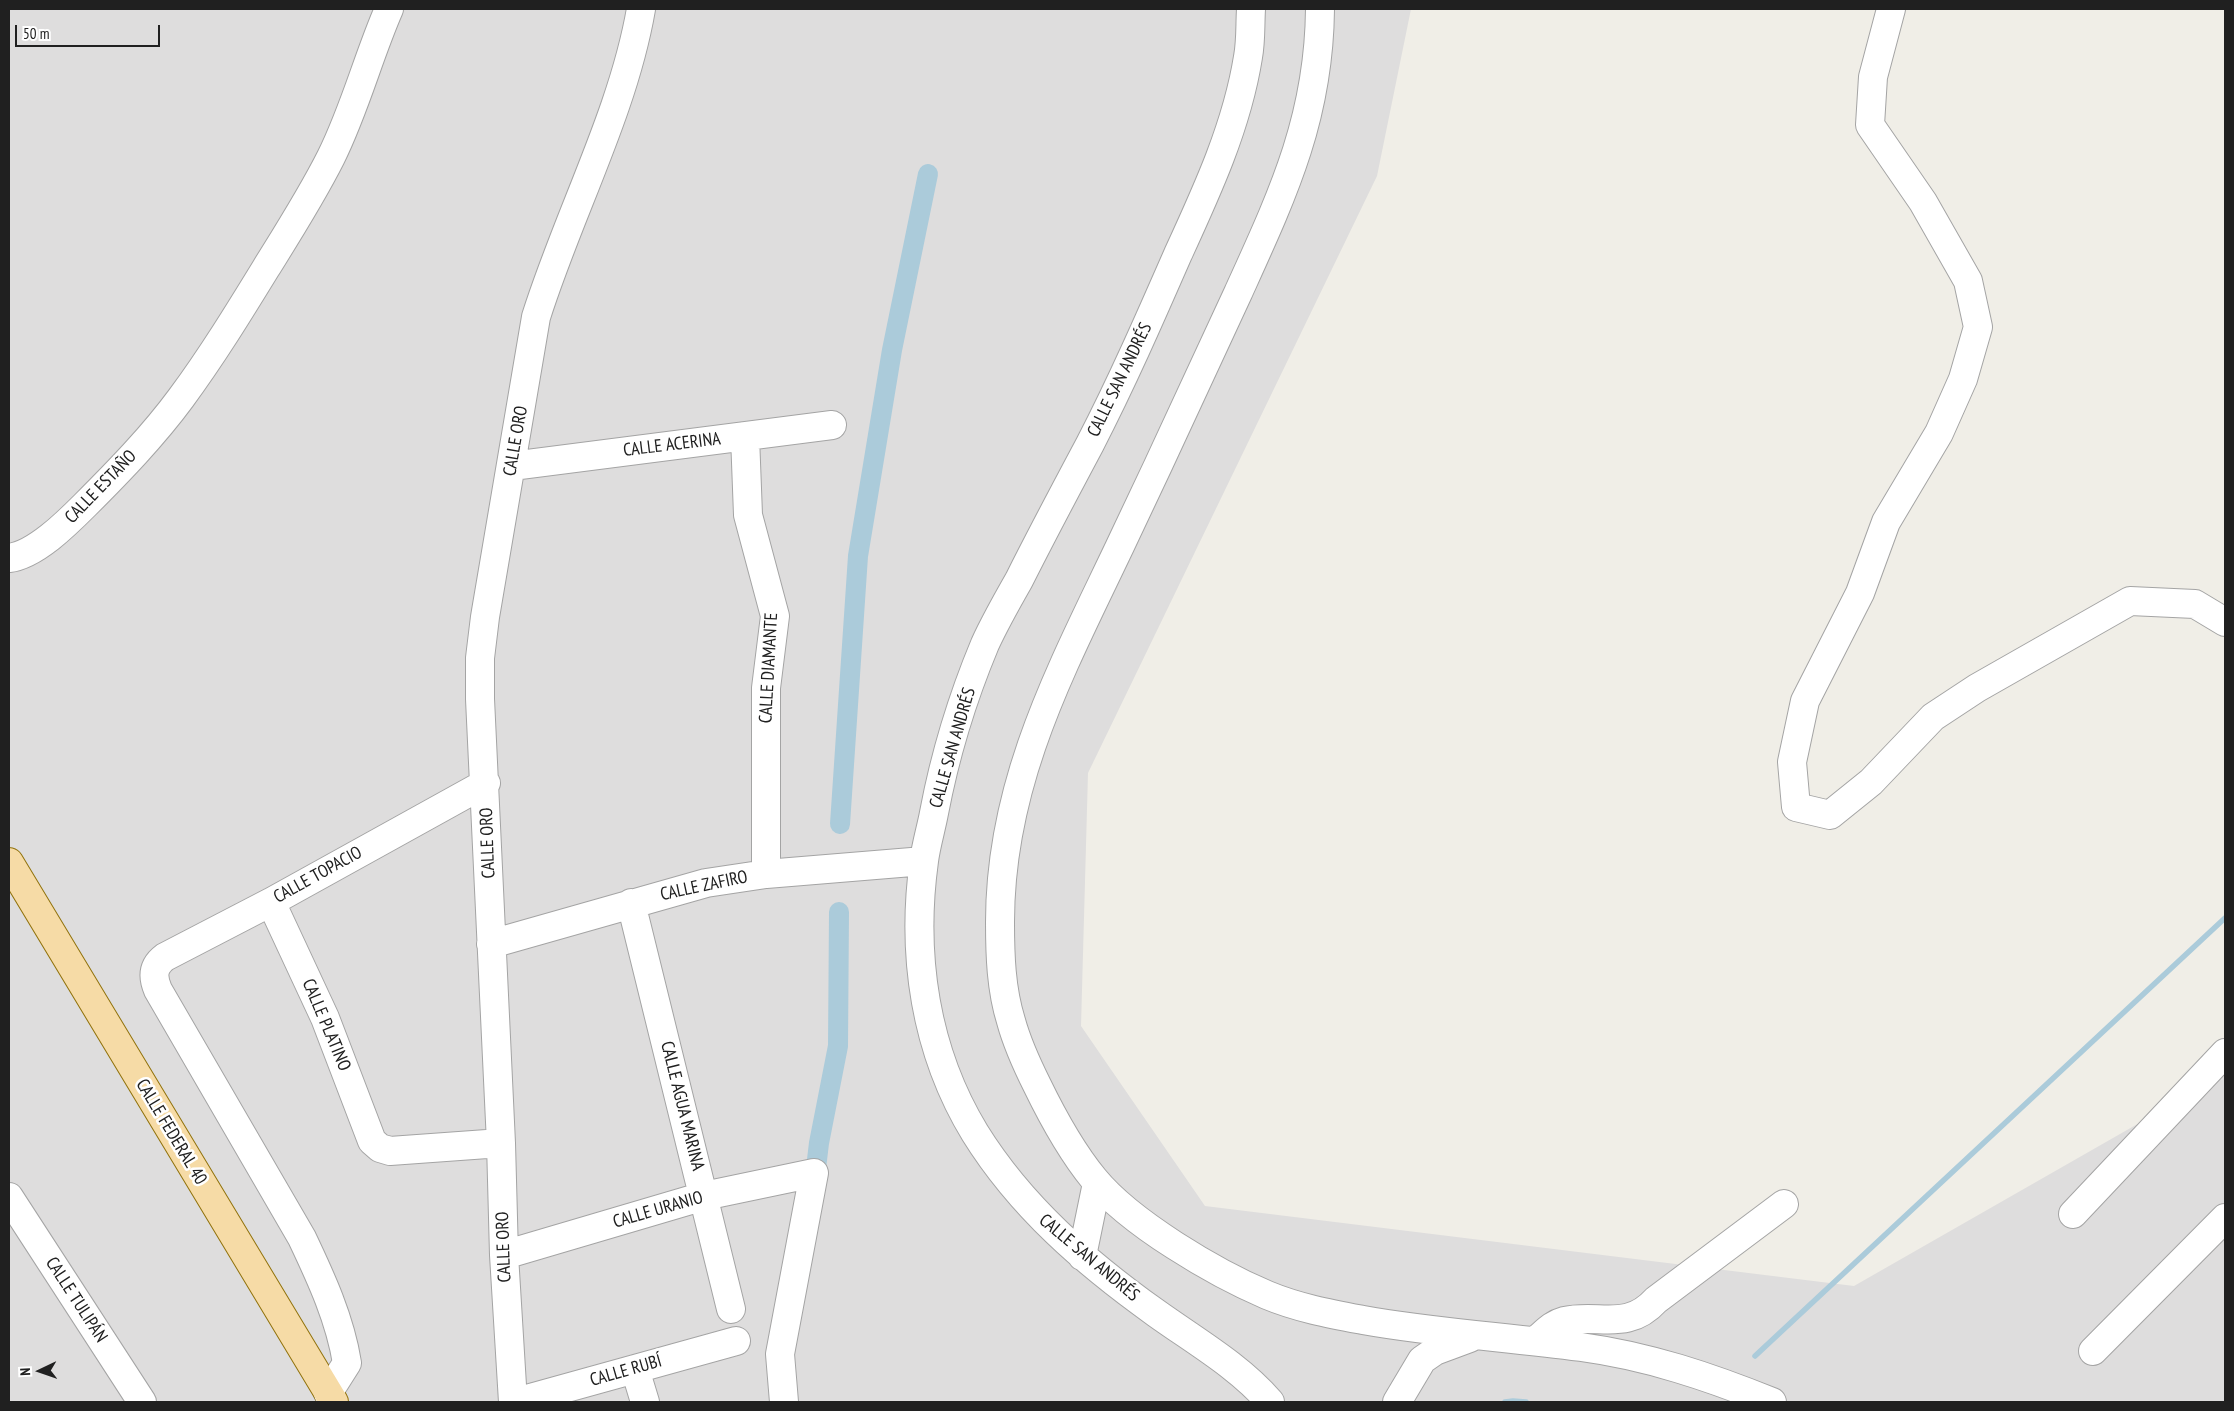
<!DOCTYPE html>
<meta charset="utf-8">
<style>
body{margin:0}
#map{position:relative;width:2234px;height:1411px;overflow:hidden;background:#f0eee7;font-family:"PT Sans Narrow",sans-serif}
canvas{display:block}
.frame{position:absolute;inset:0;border:10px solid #202020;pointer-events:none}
.north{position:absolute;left:15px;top:1346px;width:50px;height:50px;-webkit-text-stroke:4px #fff;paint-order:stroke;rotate:267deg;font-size:14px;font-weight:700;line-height:20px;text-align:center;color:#202020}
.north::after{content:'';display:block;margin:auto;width:18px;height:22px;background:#202020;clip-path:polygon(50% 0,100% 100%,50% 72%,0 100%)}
.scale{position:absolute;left:15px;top:25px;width:145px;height:22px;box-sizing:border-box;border:2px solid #202020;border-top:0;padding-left:6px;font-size:15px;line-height:18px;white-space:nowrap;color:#202020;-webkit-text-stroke:4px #fff;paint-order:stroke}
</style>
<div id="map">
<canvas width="2234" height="1411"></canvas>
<div class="frame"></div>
<div class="north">N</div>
<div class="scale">50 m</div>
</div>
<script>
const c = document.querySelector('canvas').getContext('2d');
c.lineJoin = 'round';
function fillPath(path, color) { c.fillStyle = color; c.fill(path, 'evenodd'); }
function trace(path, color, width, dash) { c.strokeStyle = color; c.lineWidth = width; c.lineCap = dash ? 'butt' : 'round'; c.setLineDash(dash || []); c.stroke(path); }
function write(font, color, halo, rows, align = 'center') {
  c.font = font + ' "PT Sans Narrow",sans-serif'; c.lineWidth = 5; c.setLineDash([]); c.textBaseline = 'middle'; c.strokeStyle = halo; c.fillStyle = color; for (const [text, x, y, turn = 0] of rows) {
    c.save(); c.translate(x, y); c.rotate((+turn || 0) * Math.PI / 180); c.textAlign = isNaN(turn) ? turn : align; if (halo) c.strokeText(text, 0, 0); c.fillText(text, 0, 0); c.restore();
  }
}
fillPath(new Path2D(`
 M9 9H1411L1377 176 1088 773 1081 1026 1205 1206 1854 1286 2225 1074V1402H9Z`), '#dedddd');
trace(new Path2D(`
 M1755 1356 2225 918
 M1505 1402 1513 1401 1526 1402`), '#abcbda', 5.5);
trace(new Path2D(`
 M840 824 858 556 892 350 928 174
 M814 1185 819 1143 838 1046 839 912`), '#abcbda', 20);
const minor = new Path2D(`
 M1251 9C1250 25 1251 41 1248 57 1237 126 1207 191 1178 254 1150 318 1122 382 1090 444 1066 489 1042 534 1019 580 1007 601 995 622 985 644 962 699 945 755 934 813 931 829 926 845 924 861 911 955 925 1051 975 1133 1021 1207 1086 1263 1156 1313 1195 1341 1239 1366 1270 1402
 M1320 9C1319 119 1282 196 1238 293 1199 378 1160 462 1120 546 1061 670 1000 782 1000 922 1000 955 1001 989 1011 1021 1017 1043 1027 1065 1037 1085 1053 1118 1071 1151 1094 1179 1130 1223 1215 1273 1267 1295 1298 1308 1331 1314 1363 1320 1435 1333 1508 1337 1581 1347 1648 1356 1710 1377 1772 1402
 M1891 9 1873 77 1870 125 1923 202 1968 281 1978 327 1963 379 1939 433 1886 522 1860 593 1805 701 1792 762 1796 807 1830 815 1871 782 1933 717 1977 688 2130 601 2195 604 2225 622
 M745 436 748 515 775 616 766 688V874
 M512 466 832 425
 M9 558C35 555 67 523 85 505 119 471 153 436 181 398 212 356 239 312 266 268 289 231 312 195 331 157 355 109 368 57 389 9
 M271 902 325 1018 372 1141 380 1148 390 1151 501 1143
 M631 903 731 1309
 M491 944 706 883 766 874 924 861
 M9 1197 142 1402
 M2073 1214 2225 1053
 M504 1255 704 1196 814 1173 780 1354 784 1402
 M1082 1256 1097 1183
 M1535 1341C1544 1334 1552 1324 1564 1321 1599 1313 1627 1332 1656 1300L1784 1204
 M2093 1351 2225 1218
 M635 1369 645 1402
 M328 1393 347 1363C340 1319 321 1278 302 1238L158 990C152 976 153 966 165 957L271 902 486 783
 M513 1402 504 1255 501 1143 480 699V658L485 617 536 317C568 215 623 113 641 9
 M516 1402 736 1341
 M1397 1402 1422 1360 1435 1351 1470 1338`);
const major = new Path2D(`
 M9 862 334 1402`);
trace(minor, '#a4a4a4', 30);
trace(major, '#91720b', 30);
trace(minor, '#fff', 28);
trace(major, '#f6dba6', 28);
write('18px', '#202020', '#fff', [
 ["CALLE SAN ANDRÉS",1120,380,-64],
 ["CALLE ORO",516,441,-80],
 ["CALLE ACERINA",672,445,-7],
 ["CALLE ESTAÑO",101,487,-46],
 ["CALLE DIAMANTE",769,668,-87],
 ["CALLE SAN ANDRÉS",953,748,-74],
 ["CALLE ORO",488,843,-92],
 ["CALLE TOPACIO",318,875,-29],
 ["CALLE ZAFIRO",704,886,-12],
 ["CALLE PLATINO",326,1025,67],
 ["CALLE AGUA MARINA",682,1106,76],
 ["CALLE FEDERAL 40",171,1132,59],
 ["CALLE URANIO",658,1210,-16],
 ["CALLE ORO",504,1247,-92],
 ["CALLE SAN ANDRÉS",1089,1258,40],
 ["CALLE TULIPÁN",76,1300,57],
 ["CALLE RUBÍ",626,1371,-16]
]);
</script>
